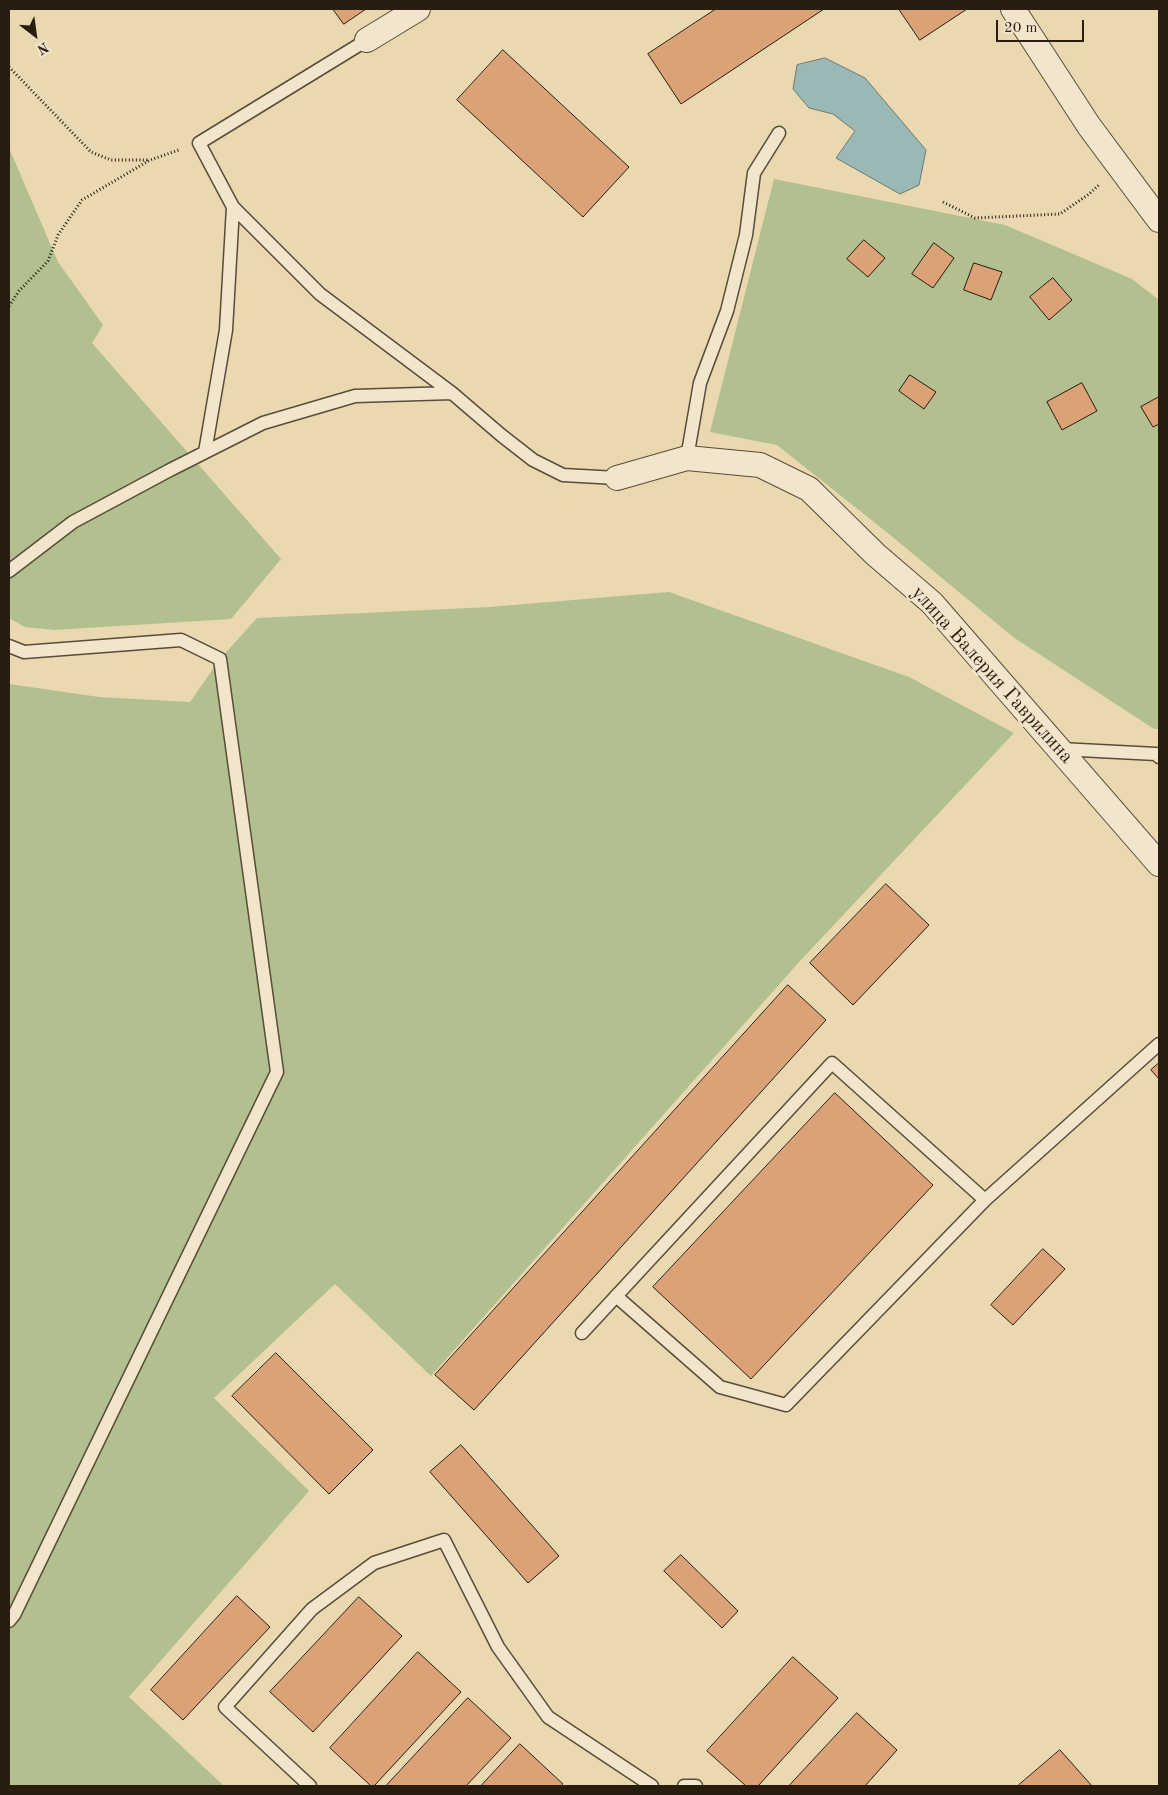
<!DOCTYPE html>
<meta charset="utf-8">
<style>
body{margin:0}
#map{position:relative;width:1168px;height:1795px;overflow:hidden;background:#e9d8b0;font-family:"Old Standard TT",serif}
canvas{display:block}
.frame{position:absolute;inset:0;border:10px solid #291d10;pointer-events:none}
.north{position:absolute;left:10px;top:10px;width:50px;height:50px;-webkit-text-stroke:4px #f1e6cc;paint-order:stroke;rotate:150deg;font-size:14px;font-weight:700;line-height:20px;text-align:center;color:#291d10}
.north::after{content:'';display:block;margin:auto;width:18px;height:22px;background:#291d10;clip-path:polygon(50% 0,100% 100%,50% 72%,0 100%)}
.scale{position:absolute;left:996px;top:20px;width:88px;height:22px;box-sizing:border-box;border:2px solid #291d10;border-top:0;padding-left:6px;font-size:15px;line-height:18px;white-space:nowrap;color:#291d10;-webkit-text-stroke:4px #f1e6cc;paint-order:stroke}
</style>
<div id="map">
<canvas width="1168" height="1795"></canvas>
<div class="frame"></div>
<div class="north">N</div>
<div class="scale">20 m</div>
</div>
<script>
const c = document.querySelector('canvas').getContext('2d');
c.lineJoin = 'round';
function fillPath(path, color) { c.fillStyle = color; c.fill(path, 'evenodd'); }
function trace(path, color, width, dash) { c.strokeStyle = color; c.lineWidth = width; c.lineCap = dash ? 'butt' : 'round'; c.setLineDash(dash || []); c.stroke(path); }
function write(font, color, halo, rows, align = 'center') {
  c.font = font + ' "Old Standard TT",serif'; c.lineWidth = 4.5; c.setLineDash([]); c.textBaseline = 'middle'; c.strokeStyle = halo; c.fillStyle = color; for (const [text, x, y, turn = 0] of rows) {
    c.save(); c.translate(x, y); c.rotate((+turn || 0) * Math.PI / 180); c.textAlign = isNaN(turn) ? turn : align; if (halo) c.strokeText(text, 0, 0); c.fillText(text, 0, 0); c.restore();
  }
}
fillPath(new Path2D(`
 M9 148 58 262 103 325 92 343 281 559 231 619 54 630 25 627 9 618Z
 M774 179 1005 225 1132 279 1159 300V729H1154L1013 637 889 534 777 445 710 432Z
 M669 592 909 677 1014 733 800 961 431 1376 335 1284 214 1398 309 1491 129 1697 224 1786H9V684L99 697 190 702 220 659 257 618 490 607Z`), '#b2bf8e');
const water = new Path2D(`
 M825 58 865 78 926 150 919 185 900 194 836 158 855 131 833 114 809 108 793 89 797 65Z`);
fillPath(water, '#9ab8b5');
trace(water, '#6d7a73', 1);
const building = new Path2D(`
 M333 9H366L344 24Z
 M716 9H824L681 104 648 54Z
 M899 9H967L920 40Z
 M503 50 629 167 583 217 457 100Z
 M864 240 885 258 868 277 847 259Z
 M934 243 954 258 933 288 912 274Z
 M974 263 1002 272 991 300 964 290Z
 M1053 278 1072 300 1049 320 1030 297Z
 M910 375 936 392 924 409 899 391Z
 M1082 383 1097 411 1062 430 1047 402Z
 M1159 397V424L1153 427 1141 407Z
 M886 884 929 925 853 1005 810 963Z
 M788 985 826 1020 474 1410 435 1375Z
 M1159 1063V1079L1151 1070Z
 M835 1093 933 1185 751 1379 653 1287Z
 M1043 1249 1065 1269 1013 1325 991 1305Z
 M276 1353 373 1450 329 1494 232 1396Z
 M461 1445 559 1556 528 1583 430 1472Z
 M681 1555 738 1611 722 1628 664 1571Z
 M237 1596 270 1627 183 1720 151 1690Z
 M359 1597 402 1636 313 1732 270 1692Z
 M418 1652 461 1692 374 1786H371L330 1748Z
 M793 1657 838 1698 758 1786H746L707 1751Z
 M468 1698 511 1738 466 1786H386Z
 M857 1713 897 1750 865 1786H789Z
 M520 1744 563 1784 561 1786H481Z
 M1060 1750 1092 1786H1020L1019 1785Z`);
fillPath(building, '#dba177');
trace(building, '#291d10', 1);
const lane = new Path2D(`
 M367 40 199 143 233 207 320 294 452 393
 M205 452 226 330 233 207
 M687 458 700 383 727 311 746 235 754 173 779 133
 M9 571 73 522 170 470 263 423 355 396 452 393 501 435 533 460 563 475 617 478
 M9 646 24 652 181 640 220 659 277 1072 14 1615 9 1621
 M1060 749 1156 754 1159 757
 M616 1296 720 1387 786 1405 985 1200
 M582 1333 832 1063 985 1200 1159 1044
 M310 1786 225 1707 312 1609 374 1563 444 1540 498 1647 548 1717 652 1786
 M684 1786H696`);
const street = new Path2D(`
 M1013 9 1089 126 1159 220
 M367 40 418 9
 M617 478 687 458 760 465 809 489 875 554 932 603 1159 864`);
trace(lane, '#594c38', 15);
trace(street, '#594c38', 26);
trace(new Path2D(`
 M9 67 91 152 111 160H148
 M943 202 975 218 1060 214 1089 194 1100 184
 M9 306 19 291 48 261 58 235 82 200 150 160 179 150`), '#291d10', 3, [1, 2.5]);
trace(lane, '#f1e6cc', 12);
trace(street, '#f1e6cc', 24);
write('20px', '#291d10', '#f1e6cc', [
 ["улица Валерия Гаврилина",992,675,48]
]);
</script>
